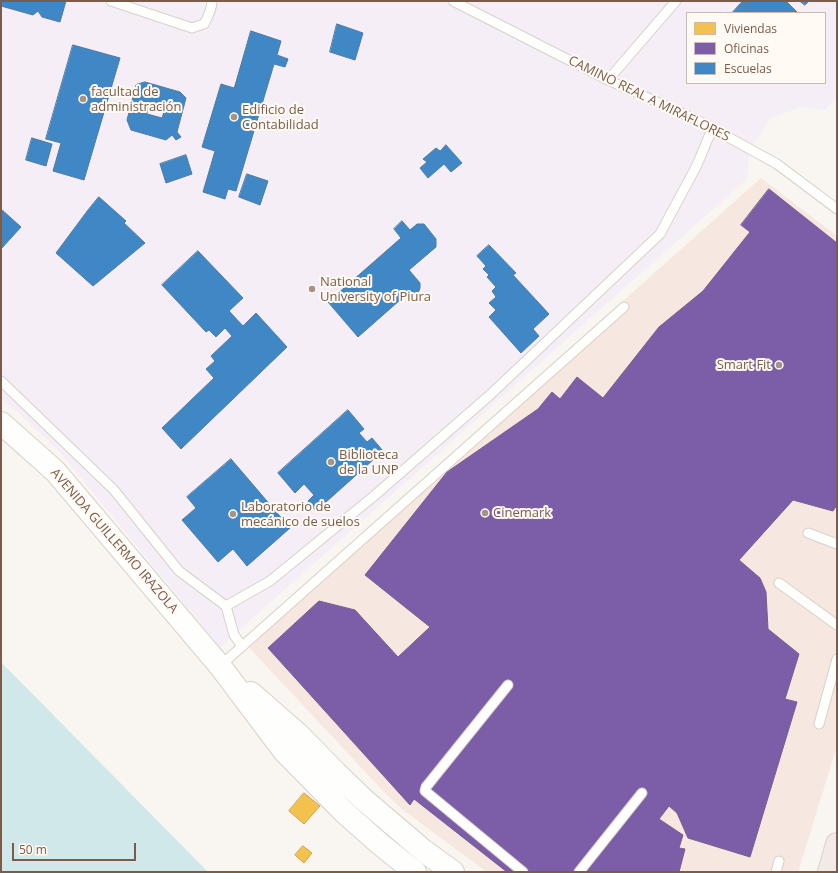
<!DOCTYPE html>
<meta charset="utf-8">
<style>
body{margin:0}
#map{position:relative;width:838px;height:873px;overflow:hidden;background:#f9f5f0;font-family:"Open Sans",sans-serif}
canvas{display:block}
.frame{position:absolute;inset:0;border:2px solid #7a5c4d;pointer-events:none}
.legend{position:absolute;left:686px;top:12px;width:140px;height:72px;box-sizing:border-box;background:#fffaf3;border:1px solid #cabbb1;margin:0;padding:5px 7px;list-style:none;font-size:12px;color:#7a5c4d}
.legend li{display:flex;align-items:center;gap:8px;height:20px}
.legend b{width:20px;border:1px solid #cabbb1}
.scale{position:absolute;left:12px;top:843px;width:124px;height:18px;box-sizing:border-box;border:2px solid #7a5c4d;border-top:0;padding-left:5px;font-size:12px;line-height:14px;white-space:nowrap;color:#7a5c4d;-webkit-text-stroke:3px #fffaf3;paint-order:stroke}
</style>
<div id="map">
<canvas width="838" height="873"></canvas>
<div class="frame"></div>
<ul class="legend">
<li><b style="height:11px;background:#f2c14e"></b>Viviendas</li>
<li><b style="height:11px;background:#7b5ea7"></b>Oficinas</li>
<li><b style="height:11px;background:#3f88c5"></b>Escuelas</li>
</ul>
<div class="scale">50 m</div>
</div>
<script>
const c = document.querySelector('canvas').getContext('2d');
c.lineJoin = 'round';
function fillPath(path, color) { c.fillStyle = color; c.fill(path, 'evenodd'); }
function trace(path, color, width, dash) { c.strokeStyle = color; c.lineWidth = width; c.lineCap = dash ? 'butt' : 'round'; c.setLineDash(dash || []); c.stroke(path); }
function write(font, color, halo, rows, align = 'center') {
  c.font = font + ' "Open Sans",sans-serif'; c.lineWidth = 4; c.setLineDash([]); c.textBaseline = 'middle'; c.strokeStyle = halo; c.fillStyle = color; for (const [text, x, y, turn = 0] of rows) {
    c.save(); c.translate(x, y); c.rotate((+turn || 0) * Math.PI / 180); c.textAlign = isNaN(turn) ? turn : align; if (halo) c.strokeText(text, 0, 0); c.fillText(text, 0, 0); c.restore();
  }
}
fillPath(new Path2D(`
 M761 178 837 236V746L798 872H487L403 810 385 793 242 640Z`), '#f6e8e1');
fillPath(new Path2D(`
 M1 1H837V99L824 110 801 107 771 118 750 149 747 179 220 647 58 450 15 410 1 399ZM687 13H825V83H687Z`), '#f6eef6');
fillPath(new Path2D(`
 M1 662 208 872H1Z`), '#d0e8ea');
const homes = new Path2D(`
 M304 793 320 806 304 824 289 811Z
 M303 846 312 853 304 863 295 855Z`);
fillPath(homes, '#f2c14e');
trace(homes, '#cea34e', 1);
const offices = new Path2D(`
 M769 189 837 243V505L833 511 793 500 739 560 760 578 766 592 768 629 799 654 785 699 797 702 750 857 688 838 677 813 669 806 659 819 683 835 679 848 685 849 679 872H507L414 799 410 805 268 648 319 601 355 610 398 657 430 627 365 575 447 472 538 409 552 392 560 399 577 377 603 398 659 327 703 291 750 232 741 225Z`);
fillPath(offices, '#7b5ea7');
trace(offices, '#7b5d8c', 1);
const schools = new Path2D(`
 M1 1H66L60 22 42 17 38 11 33 15 1 6Z
 M743 1H788L787 2 798 13H732Z
 M800 1H809L805 5Z
 M337 24 363 33 355 60 330 52Z
 M251 31 281 41 277 55 288 59 285 67 274 64 236 191 228 189 225 199 203 192 215 151 202 147 221 84 234 88Z
 M73 45 120 58 84 180 53 171 61 143 46 139Z
 M145 82 180 92 186 98 177 132 181 137 176 140 172 135 166 140 131 130 127 120 136 85ZM149 108 164 112 162 118 147 114Z
 M32 138 52 144 46 166 26 160Z
 M446 145 462 163 451 172 444 164 428 178 420 168 427 162 423 159 436 148 440 151Z
 M186 155 192 174 166 183 160 164Z
 M247 174 268 181 260 205 239 197Z
 M99 197 126 221 124 223 145 243 93 286 56 253 88 210Z
 M1 209 21 227 1 249Z
 M402 221 410 230 417 224H424L436 239V247L409 270 420 283V288L419 291 413 294 408 293 358 337 328 302 401 238 394 229Z
 M489 245 516 273 513 275 549 314 533 329 539 336 521 353 489 317 496 310 489 303 496 297 492 291 496 287 487 277 489 275 483 269 486 266 477 256Z
 M198 251 243 298 229 311 243 326 256 313 287 347 181 449 162 428 214 378 206 369 215 361 211 356 232 336 225 328 216 337 209 330 206 332 162 285Z
 M348 410 364 429 359 433 367 442 372 438 383 451 316 511 308 501 314 495 304 484 295 493 278 473Z
 M231 459 290 528 247 566 233 549 218 562 182 520 196 508 187 497Z`);
fillPath(schools, '#3f88c5');
trace(schools, '#517ba1', 1);
const lane = new Path2D(`
 M111 1 192 28 204 24C208 17 212 9 212 1
 M453 1 608 80 697 120 777 164 837 209
 M608 80 676 1
 M1 381 114 490 179 571 226 606 234 635 242 646
 M808 533 837 544
 M779 583 837 625
 M226 606 270 581 374 496 491 394 660 234 697 165 712 129
 M220 666 624 307
 M508 685 426 787 425 791 523 872
 M819 724 837 659
 M579 872 642 793
 M776 872 779 861`);
const secondary = new Path2D(`
 M1 423 55 471 220 666 284 751 344 812 380 844 415 872
 M251 693 299 735 336 773 363 799 424 851 453 872`);
const highway = new Path2D(`
 M829 872 837 844`);
trace(lane, '#d7d1cb', 11);
trace(secondary, '#d9d2cb', 24);
trace(highway, '#dad1cc', 24);
trace(lane, '#fefefd', 9);
trace(secondary, '#fefefd', 22);
trace(highway, '#f2eae7', 22);
for (const [x, y, r, color] of [
 [83,99,4,"#a69286"],
 [234,117,4,"#a69286"],
 [312,289,4,"#a69286"],
 [779,365,4,"#a69286"],
 [331,462,4,"#a69286"],
 [485,513,4,"#a69286"],
 [233,514,4,"#a69286"]
]) { const dot = new Path2D(); dot.arc(x, y, r, 0, 2 * Math.PI); c.fillStyle = color; c.fill(dot); trace(dot, '#fffaf3', 1.5); }
write('13px', '#7a5c4d', '#fffaf3', [
 ["facultad de",91,92],
 ["administración",91,107],
 ["Edificio de",242,110],
 ["Contabilidad",242,125],
 ["National",320,282],
 ["University of Piura",320,297],
 ["Smart Fit",771,365,"right"],
 ["Biblioteca",339,455],
 ["de la UNP",339,470],
 ["Laboratorio de",241,507],
 ["mecánico de suelos",241,522],
 ["Cinemark",493,513]
], 'left');
write('13px', '#7a5c4d', '#fffaf3', [
 ["CAMINO REAL A MIRAFLORES",649,99,26],
 ["AVENIDA GUILLERMO IRAZOLA",114,541,49]
]);
</script>
